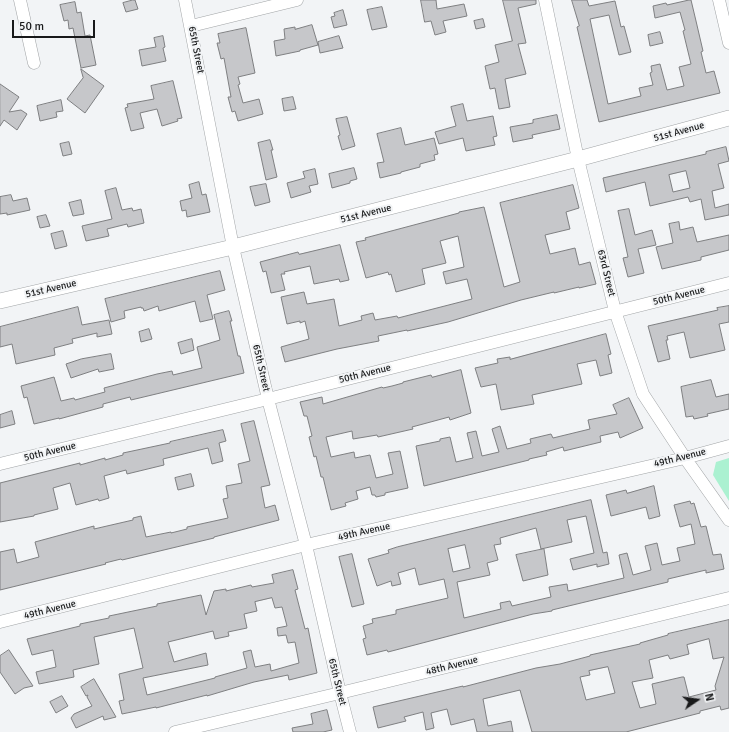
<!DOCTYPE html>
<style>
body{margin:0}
#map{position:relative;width:729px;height:732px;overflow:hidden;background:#f2f4f6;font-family:Signika,sans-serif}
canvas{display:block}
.north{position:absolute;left:677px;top:680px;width:40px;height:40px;-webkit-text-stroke:3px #f2f4f6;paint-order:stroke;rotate:77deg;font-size:11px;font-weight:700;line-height:16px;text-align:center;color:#18191a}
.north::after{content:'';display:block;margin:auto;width:14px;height:18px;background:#18191a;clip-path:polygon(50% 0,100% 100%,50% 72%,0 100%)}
.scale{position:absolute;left:12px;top:20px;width:83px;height:18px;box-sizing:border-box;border:2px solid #18191a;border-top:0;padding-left:5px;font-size:12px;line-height:14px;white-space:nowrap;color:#18191a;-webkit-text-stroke:3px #f2f4f6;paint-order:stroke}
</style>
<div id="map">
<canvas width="729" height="732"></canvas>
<div class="north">N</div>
<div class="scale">50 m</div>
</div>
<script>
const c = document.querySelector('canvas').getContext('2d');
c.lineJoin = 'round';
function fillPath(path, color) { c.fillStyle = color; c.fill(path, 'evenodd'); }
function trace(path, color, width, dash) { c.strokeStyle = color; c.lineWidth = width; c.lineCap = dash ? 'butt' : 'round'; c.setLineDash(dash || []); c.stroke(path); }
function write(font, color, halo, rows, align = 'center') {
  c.font = font + ' Signika,sans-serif'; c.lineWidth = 4; c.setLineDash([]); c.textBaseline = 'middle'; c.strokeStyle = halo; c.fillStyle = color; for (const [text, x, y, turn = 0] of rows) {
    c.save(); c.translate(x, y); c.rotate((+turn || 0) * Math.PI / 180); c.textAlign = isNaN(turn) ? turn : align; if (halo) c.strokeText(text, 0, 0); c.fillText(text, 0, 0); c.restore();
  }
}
fillPath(new Path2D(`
 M729 458V501L713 475 716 462Z`), '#abf1d1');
const building = new Path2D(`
 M133 0H135L138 9 126 12 123 3Z
 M421 0H436L437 9 464 4 467 16 443 21 446 32 435 35 431 21 425 22Z
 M503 0H536V4L518 8 526 43 518 44 526 74 505 79 510 107 499 109 495 88 490 89 485 66 499 62 495 45 512 41Z
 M572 0H587L589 6 615 1 621 27 624 26 631 52 619 55 609 15 590 19 608 104 641 96 639 88 653 85 650 73 652 72 651 66 660 64 667 90 684 86 679 67 691 64 683 31 685 30 680 12 655 18 653 6 666 3 667 5 689 0H691L696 21 703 51 701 52 706 73 714 71 720 93 599 122 577 27 579 26Z
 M75 2 77 13 81 12 85 36 90 35 96 65 81 68 73 28 69 29 68 20 64 21 60 5Z
 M382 7 387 27 372 30 367 10Z
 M343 10 347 25 334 28 331 17 335 16 334 13Z
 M483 19 485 27 476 29 474 21Z
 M312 25 318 45 300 50V51L276 56 274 41 285 39 284 29 295 27V29Z
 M246 28 255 73 238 77 240 84 238 85 243 103 259 99 263 114 238 121 235 111 232 112 228 97H231L224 58 221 59 217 43H220L218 34Z
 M660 32 663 43 650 46 648 35Z
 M163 36 165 47 163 48 166 61 142 66 139 50 156 47 154 38Z
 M339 36 343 48 320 53 318 42Z
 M81 69 104 86 85 113 67 99 83 78Z
 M173 81 182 118 177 119 178 121 162 126 157 109 140 113 144 128 131 131 125 108 128 107 127 104 154 99 151 86Z
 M0 84 19 97 9 112 21 110 27 114 17 130 4 120 0 126Z
 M293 97 296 109 284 111 282 99Z
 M61 100 63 111 56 112 57 117 40 121 37 106Z
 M463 104 467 121 493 116 497 136 493 137 495 145 466 151 463 138 439 144 435 132 456 126 451 107Z
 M557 115 560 129 532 135 533 138 513 142 510 127 533 123V120Z
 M347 117 355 146 342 150 338 136 340 135 336 119Z
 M401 128 405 145 434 138 438 154 434 155 435 160 420 164V167L401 172V173L380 178 377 163 384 162 377 134Z
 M270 140 273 150H271L277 177 266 180 258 143Z
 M69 142 72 154 63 156 60 144Z
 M726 147 729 161 718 164 724 188 712 191 715 208 729 204V215L705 220 701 199 690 202 688 197 650 206 645 182 606 192 603 178 706 154V152ZM686 171 690 188 673 192 669 175Z
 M354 168 357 179 350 181V183L332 188 329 174Z
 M315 169 318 184 309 186 311 192 291 198 287 183 305 178 303 172Z
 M199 182 202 195 206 194 210 212 187 217 186 210 182 211 180 201 192 198 189 185Z
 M266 184 270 202 255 206 250 187Z
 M573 185 579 208 566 212 570 229 545 235 550 254 575 248 579 265 590 262 596 284 579 288V287L554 293V292L521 300 448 322 407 331V330L378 336 379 341 337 349 285 362 281 347 309 339 305 321 300 323V321L287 324 281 297 304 292 307 304 334 299 339 326 362 320 361 316 373 313 375 320 397 316 398 318 472 299 467 279 446 284 443 272 464 267 458 236 440 241 446 263 422 269 425 284 396 292 391 274 389 275 388 272 366 278 356 242 366 240 365 238 459 213V212L484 207 504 287 520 282 500 203Z
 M116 188 122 210 132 208 133 211 141 209 144 223 128 227 127 224 107 229 109 236 86 241 82 226 112 219 105 191Z
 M11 195 13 201 27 198 30 210 7 215V213L0 214V197Z
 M81 200 84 214 73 216 69 203Z
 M629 209 635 235 652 230 656 245 638 249 644 273 628 277 623 258 628 257 618 211Z
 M46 215 50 226 40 228 37 217Z
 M679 222 680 230 693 227 697 242 729 235V250L701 257V260L662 269 656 247 673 243 669 224Z
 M63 231 67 246 55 249 51 234Z
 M340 245 349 280 340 282 339 279 314 284 310 266 284 272 285 274H281L285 290 271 293 266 271 263 272 260 262 298 252 299 254Z
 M220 271 225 290 207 295 213 319 200 322 195 301 159 311 158 306 144 311 143 308H141V307L124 311 125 318 111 322 105 299Z
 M729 306V322L719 324 725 350 690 358 684 332 667 336 668 340H666L670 359 658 362 648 326 718 310 717 308Z
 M78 307 82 325 109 320 112 334 97 337V333L72 339 73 343 54 348 55 355 16 364 12 344 0 347V327Z
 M229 311 232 321H230L238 356H240L244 373 131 400 130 397 103 404V407L59 419V418L34 424 27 397 24 398 21 386 54 377 61 401 74 398 75 400 105 392 104 388 157 374 172 371 173 375 202 368 197 347 220 340 214 315Z
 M149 329 152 339 141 342 139 332Z
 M606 334 611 354 608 355 612 373 600 376 596 360 577 364 582 384 532 395 534 404 501 410 496 384 481 387 475 368 498 363 497 359 510 357V359Z
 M192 339 194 350 181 354 178 343Z
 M111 354 114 369 99 372 98 369 71 378 66 364 81 359Z
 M461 370 471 413 450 420 449 417 412 427 413 429 378 437 377 435 353 439 352 431 326 437 331 457 354 452 355 458 370 455 376 478 393 474 388 453 400 451 408 488 385 493V495L376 497 375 495H372L370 487 356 491 358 499 345 503 346 506 331 510 323 477H321L316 456 314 457 309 437 312 436 307 416H304L300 402 322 397 323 404 382 387 383 388 392 386 403 383V382L431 375 432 377Z
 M711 380 716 397 729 394V409L707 414 708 416 694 419 693 416 686 417 681 387Z
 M629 398 643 428 620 438 618 432 600 436 601 442 564 451 563 447 546 452 547 455 529 459V460L424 486 416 446 440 441V439L450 437 456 462 473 458 467 433 476 431 482 456 499 452 492 429 500 426 507 449 531 443 530 439 551 434 553 438 590 429 588 420 617 414 613 405Z
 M12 411 15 424 0 428V415Z
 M254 421 270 485 261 487 265 508 275 505 279 520 214 537V538L122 560 121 559 105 563 106 564 0 590V552L14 549 17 563 39 557 35 542 94 526V529L133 520V518L141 516 146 537 171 532V533L187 529V527L228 518 223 499 228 498 226 486 242 483 238 464 250 461 241 424Z
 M223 430 226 441 219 443 223 461 212 464 208 448 163 459 164 465 127 474 126 470 104 476 109 498 99 501 98 499 76 505 70 483 53 488 58 509 34 515V516L0 522V483L80 463V465L105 458V460L123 455V453L170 443V442Z
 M191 474 194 486 178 490 175 478Z
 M654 486 660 516 649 519 646 507 611 516 606 495 626 490 627 493Z
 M591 500 603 553 607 552 609 564 597 567V564L573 570 570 559 594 553 586 516 567 520 572 542 541 549 536 528 500 538 501 544 494 545 498 560 487 563 490 575 457 582 464 618 501 609 500 603 510 601 512 606 551 597 549 587 567 584 568 591 573 590 624 578 619 555 627 553 633 575 651 570 645 546 657 543 662 565 680 561 677 548 695 544 691 524 680 527 674 505 690 501 691 504 694 503 701 527 706 526 713 555 721 554 724 569 706 573V570L668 579V582L552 610V611L533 614 388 652 387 650 367 655 363 639 366 638 363 626 373 623 372 619 396 614V610L448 598 444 579 419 585 415 568 398 573 401 584 392 586 391 581 377 586 368 559 389 553 388 550 397 547ZM465 545 470 568 453 572 448 549Z
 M544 549 548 575 523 581 516 555Z
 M352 554 364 604 352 607 339 557Z
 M293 570 298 589 295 590 305 629 308 628 317 673 289 680 288 675 254 682 207 696V695L156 708V707L122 714 119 701 124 700 119 674 143 668 134 628 94 637 99 664 73 670 74 677 39 684 36 672 56 667 53 650 32 655 27 639 80 626V624L109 618V616L157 606V604L201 595 206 615 214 591 226 589V591L251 585 252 587 274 583 272 575ZM272 598 275 608 282 607 287 626 277 628 278 636 286 635 288 643 295 642 299 663 271 671 270 664 255 667 251 650 243 652 247 668 215 677V678L147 695 143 678 208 665 206 653 174 662 168 642 213 631 215 639 229 636 228 632 247 628 244 614 257 611 255 602Z
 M729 620V708L721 710 720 706 700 711V713L626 732H532L520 690 483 699 488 726 511 721 513 732H477L474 719 451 725 447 709 431 713 434 728 426 730 423 712 404 717 406 721 378 728 373 707 463 686V687L536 668 560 664 590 656V655L640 644V643L668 635V634ZM709 639 713 659 724 657 715 686 716 690 689 697 684 677H682L652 684 656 704 640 708 632 682 653 678 649 660 668 655 670 659 689 654 687 645ZM608 667 615 693 586 700 580 677 590 675 589 671Z
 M9 650 33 686 24 688 15 694 0 672V656Z
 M94 679 116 717 104 720 103 716 76 728 71 718 74 714 92 706 87 697 88 695 86 696 81 687Z
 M62 696 68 706 56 713 50 702Z
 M327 710 332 730 323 732H293L292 728 313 724 311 714Z`);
fillPath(building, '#c6c7ca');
trace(building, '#7e7f81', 1);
const minor = new Path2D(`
 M20 0 34 63
 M185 0 233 247 268 399 306 545 340 693 350 732
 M545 0 578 159 615 311 643 394 685 458 729 520
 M719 0 729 43
 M191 26 297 0
 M0 464 268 399 729 283
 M0 622 306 545 685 458 729 446
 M175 732 340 693 729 598`);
const tertiary = new Path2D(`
 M0 301 233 247 578 159 729 118`);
trace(minor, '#a2a5a7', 13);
trace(tertiary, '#a2a5a7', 16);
trace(minor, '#fff', 12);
trace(tertiary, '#fff', 15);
write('10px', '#18191a', '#f2f4f6', [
 ["65th Street",196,50,79],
 ["51st Avenue",679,132,-15],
 ["51st Avenue",366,214,-14],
 ["63rd Street",606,273,76],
 ["51st Avenue",51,289,-13],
 ["50th Avenue",679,296,-14],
 ["65th Street",261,368,77],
 ["50th Avenue",365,374,-14],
 ["50th Avenue",50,452,-14],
 ["49th Avenue",680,458,-14],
 ["49th Avenue",364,532,-13],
 ["49th Avenue",50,610,-14],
 ["48th Avenue",452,666,-14],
 ["65th Street",337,682,76]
]);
</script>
